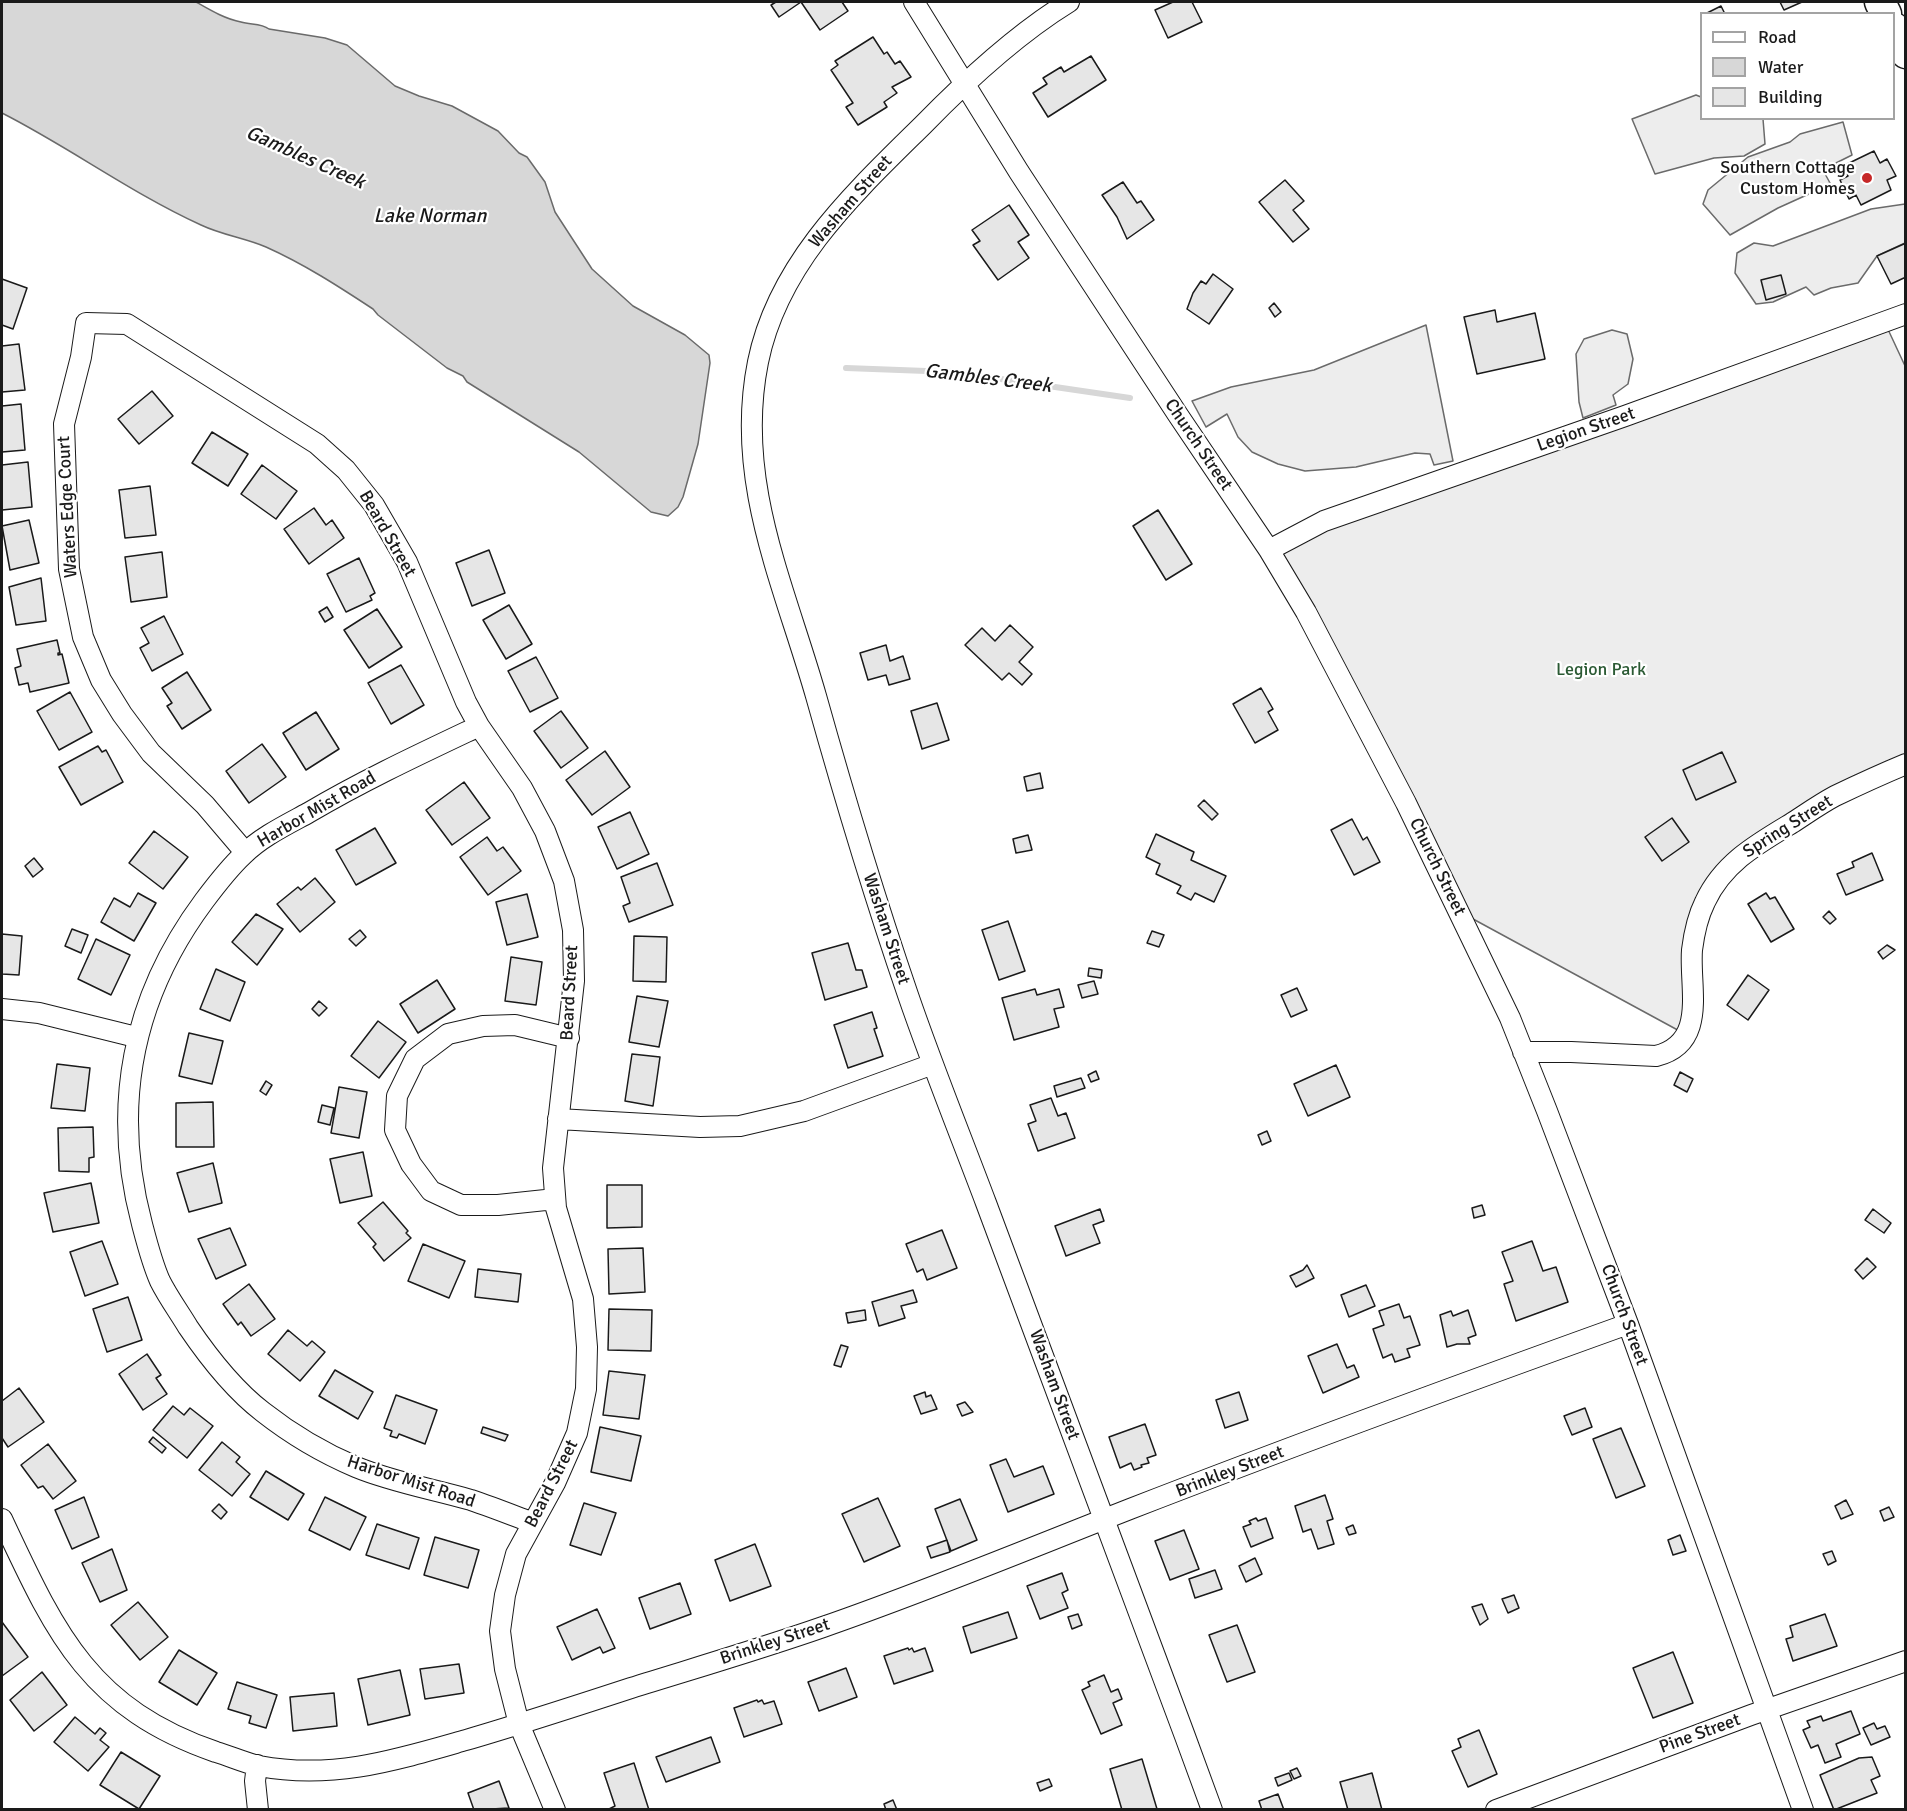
<!DOCTYPE html>
<style>
body{margin:0}
#map{position:relative;width:1907px;height:1811px;overflow:hidden;background:#fff;font-family:Signika,sans-serif}
canvas{display:block}
.frame{position:absolute;inset:0;border:3px solid #1a1a1a;pointer-events:none}
.legend{position:absolute;left:1700px;top:12px;width:195px;height:108px;box-sizing:border-box;background:#fff;border:2px solid #a3a3a3;margin:0;padding:8px 10px;list-style:none;font-size:18px;color:#1a1a1a}
.legend li{display:flex;align-items:center;gap:12px;height:30px}
.legend b{width:30px;border:2px solid #a3a3a3}
</style>
<div id="map">
<canvas width="1907" height="1811"></canvas>
<div class="frame"></div>
<ul class="legend">
<li><b style="height:8px;background:#fff"></b>Road</li>
<li><b style="height:16px;background:#d7d7d7"></b>Water</li>
<li><b style="height:16px;background:#e6e6e6"></b>Building</li>
</ul>
</div>
<script>
const c = document.querySelector('canvas').getContext('2d');
c.lineJoin = 'round';
function fillPath(path, color) { c.fillStyle = color; c.fill(path, 'evenodd'); }
function trace(path, color, width, dash) { c.strokeStyle = color; c.lineWidth = width; c.lineCap = dash ? 'butt' : 'round'; c.setLineDash(dash || []); c.stroke(path); }
function write(font, color, halo, rows, align = 'center') {
  c.font = font + ' Signika,sans-serif'; c.lineWidth = 4.5; c.setLineDash([]); c.textBaseline = 'middle'; c.strokeStyle = halo; c.fillStyle = color; for (const [text, x, y, turn = 0] of rows) {
    c.save(); c.translate(x, y); c.rotate((+turn || 0) * Math.PI / 180); c.textAlign = isNaN(turn) ? turn : align; if (halo) c.strokeText(text, 0, 0); c.fillText(text, 0, 0); c.restore();
  }
}
const built = new Path2D(`
 M1696 95 1701 97 1702 118 1763 119 1765 144 1744 156 1714 158 1655 174 1632 119Z
 M1843 122 1852 155 1836 163 1837 167 1824 172 1830 183 1820 189 1778 208 1730 235 1703 204 1708 190 1748 157 1790 142 1800 134Z
 M1905 204V243L1877 256 1858 283 1831 288 1814 295 1806 287 1773 302 1756 304 1735 273 1737 253 1754 243 1773 246 1871 209Z
 M1885 323 1906 368 1905 762 1745 851 1703 903 1685 1034 1462 913 1270 550Z
 M1426 325 1453 461 1434 465 1430 454 1415 453 1356 467 1305 471 1278 464 1252 452 1238 437 1227 414 1206 427 1192 401 1231 387 1314 370Z
 M1612 330 1627 334 1633 359 1628 384 1613 395 1616 405 1583 418 1579 402 1576 354 1584 339Z`);
fillPath(built, '#ededed');
trace(built, '#6a6a6a', 1.5);
const water = new Path2D(`
 M2 2H196C210 10 225 19 241 22 251 25 261 23 269 29L325 38 347 45 395 86 419 96 452 106 498 131 519 153 527 157 545 182 555 212 592 269 633 306 685 335 709 355 710 363 698 444 683 497 678 507 668 516 651 512 579 452 467 382 463 376 447 368 378 315 373 309C338 286 304 264 266 247 245 238 222 235 201 225 131 193 69 147 2 113Z`);
fillPath(water, '#d7d7d7');
trace(water, '#6a6a6a', 1.5);
trace(new Path2D(`
 M846 368 953 372 1130 398`), '#d7d7d7', 6);
const building = new Path2D(`
 M776 2H842L848 11 820 30 801 2 779 17 771 5Z
 M1173 2H1192L1202 22 1168 38 1155 10Z
 M1780 2H1802L1784 10Z
 M1721 6 1725 14H1705Z
 M873 37 884 54 887 52 895 64 900 61 911 77 892 87 897 93 884 102 887 107 858 125 846 107 853 103 831 70 838 65 835 61Z
 M1091 56 1106 80 1048 117 1033 93 1047 84 1043 78 1061 67 1064 72Z
 M1874 151 1880 163 1887 159 1896 176 1887 180 1891 190 1861 205 1856 195 1849 199 1840 180 1848 176 1843 166Z
 M1285 180 1304 201 1293 210 1309 229 1293 242 1259 202Z
 M1123 182 1137 203 1141 201 1154 220 1127 239 1117 217 1102 195Z
 M1009 205 1029 235 1018 242 1029 258 998 280 973 245 980 241 972 230Z
 M1906 243V277L1891 284 1877 256Z
 M1213 274 1233 289 1209 324 1187 309 1193 293 1201 281 1206 284Z
 M1781 275 1786 294 1766 300 1761 280Z
 M2 279 27 288 13 329 2 325Z
 M1274 303 1281 312 1275 317 1269 308Z
 M1495 310 1497 322 1535 313 1545 359 1477 374 1464 317Z
 M19 344 25 390 2 392V346Z
 M152 391 173 416 139 444 118 419Z
 M21 404 25 450 2 452V406Z
 M212 432 248 454 228 486 192 463Z
 M28 462 32 507 2 510V465Z
 M262 465 297 491 276 519 241 494Z
 M150 486 156 535 125 538 119 490Z
 M314 508 326 525 332 520 344 538 309 564 284 529Z
 M1158 510 1192 564 1166 580 1133 526Z
 M29 520 39 563 10 570 2 526Z
 M489 550 505 593 472 606 456 563Z
 M162 552 167 597 131 602 125 557Z
 M359 558 375 593 370 596 372 600 346 612 327 574Z
 M41 578 46 621 16 625 9 587Z
 M509 605 532 644 506 659 483 620Z
 M327 607 333 617 325 622 319 612Z
 M377 609 402 647 369 668 344 630Z
 M164 616 183 654 152 671 140 648 149 643 141 628Z
 M1010 625 1033 647 1019 662 1032 674 1022 685 1009 673 1002 680 965 645 982 628 995 641Z
 M57 640 60 653H58V655L62 654 69 683 30 692 28 683 19 685 15 668 21 666 17 649Z
 M886 645 890 661 903 656 910 679 889 685 886 675 868 680 860 653Z
 M536 657 558 698 530 712 508 671Z
 M401 665 424 705 391 724 368 683Z
 M187 672 211 710 182 729 167 706 172 703 162 688Z
 M1261 688 1273 709 1268 712 1278 730 1255 743 1233 704Z
 M70 692 92 732 59 750 37 711Z
 M937 703 949 740 922 749 911 711Z
 M561 711 588 748 561 768 534 731Z
 M316 712 339 749 306 770 283 733Z
 M262 744 286 777 249 803 226 771Z
 M98 746 102 752 106 750 123 782 81 805 59 767Z
 M605 751 630 787 592 815 566 780Z
 M1722 752 1736 782 1696 800 1683 770Z
 M1040 773 1043 788 1027 791 1024 777Z
 M464 782 490 818 452 845 426 810Z
 M1204 800 1218 814 1212 820 1198 806Z
 M630 812 649 854 617 869 598 827Z
 M1672 818 1689 842 1662 861 1645 837Z
 M1352 819 1363 840 1367 837 1380 862 1354 875 1331 830Z
 M375 828 396 863 356 885 336 850Z
 M154 831 188 857 163 889 129 863Z
 M1156 834 1194 852 1191 860 1226 876 1214 902 1195 893 1191 900 1177 893 1181 886 1156 874 1160 864 1146 857Z
 M1028 835 1032 850 1016 853 1013 839Z
 M487 837 497 851 503 847 521 871 488 895 460 857Z
 M1872 853 1883 880 1846 895 1837 874 1854 867 1852 862Z
 M34 858 43 869 33 877 25 866Z
 M657 863 673 905 629 922 623 906 630 903 621 877Z
 M315 878 335 902 300 932 277 904 298 887 301 890Z
 M138 893 156 903 134 941 101 922 114 898 130 907Z
 M1766 893 1770 899 1775 897 1794 929 1771 942 1748 904Z
 M527 894 538 937 507 945 496 902Z
 M1829 911 1836 919 1830 924 1823 917Z
 M256 914 283 929 257 965 232 942Z
 M1008 921 1025 971 999 980 982 930Z
 M72 929 88 935 81 953 65 946Z
 M360 930 366 937 356 946 349 939Z
 M1152 931 1164 935 1159 947 1147 943Z
 M2 934 22 936 19 975 2 974Z
 M634 936 667 937 666 982 633 981Z
 M96 939 130 955 111 995 78 979Z
 M848 943 856 970H862L867 987 825 1000 812 953Z
 M1887 945 1895 950 1883 959 1878 952Z
 M511 957 542 962 536 1005 505 1001Z
 M1089 968 1102 970 1101 978 1088 976Z
 M216 969 245 982 230 1021 200 1009Z
 M1748 975 1769 990 1748 1020 1727 1005Z
 M437 980 455 1009 418 1033 400 1004Z
 M1094 981 1098 994 1082 998 1078 985Z
 M1297 988 1307 1010 1291 1017 1281 995Z
 M1035 989 1037 995 1059 989 1064 1007 1054 1009 1059 1027 1014 1040 1002 998Z
 M637 996 668 1001 659 1047 629 1042Z
 M319 1001 327 1008 319 1016 312 1009Z
 M872 1012 877 1028 874 1029 883 1056 848 1068 834 1025Z
 M378 1021 406 1042 379 1078 351 1056Z
 M189 1033 223 1041 212 1084 179 1076Z
 M632 1054 660 1057 653 1106 625 1101Z
 M57 1064 90 1068 85 1111 51 1108Z
 M1336 1065 1350 1097 1308 1116 1294 1084Z
 M1096 1071 1099 1079 1091 1082 1088 1075Z
 M1680 1072 1693 1079 1687 1092 1674 1085Z
 M1081 1078 1085 1088 1057 1097 1054 1086Z
 M266 1081 272 1085 266 1095 260 1091Z
 M339 1087 367 1092 359 1138 331 1133Z
 M1051 1098 1058 1116 1066 1113 1075 1138 1038 1151 1028 1124 1036 1121 1030 1105Z
 M213 1102 214 1147H176V1103Z
 M322 1105 334 1108 330 1125 318 1122Z
 M93 1127 94 1157 89 1158V1172L59 1171 58 1128Z
 M1267 1131 1271 1141 1262 1145 1258 1135Z
 M363 1152 372 1196 340 1203 330 1159Z
 M213 1163 222 1203 189 1212 177 1173Z
 M91 1183 99 1223 53 1232 44 1193Z
 M607 1185H642V1227L607 1228Z
 M383 1202 408 1231 406 1233 411 1238 384 1261 373 1247 376 1244 358 1223Z
 M1482 1205 1485 1215 1474 1218 1472 1208Z
 M1100 1209 1104 1221 1093 1225 1100 1243 1066 1256 1055 1226Z
 M1873 1209 1891 1223 1884 1233 1865 1220Z
 M230 1228 246 1265 216 1279 198 1239Z
 M942 1230 957 1268 927 1280 923 1269 917 1272 906 1244Z
 M102 1241 118 1284 85 1296 70 1252Z
 M1532 1241 1543 1271 1556 1267 1568 1302 1516 1321 1504 1284 1513 1281 1502 1252Z
 M423 1244 465 1261 449 1298 408 1281Z
 M643 1248 645 1292 609 1294 608 1249Z
 M1867 1258 1876 1267 1863 1279 1855 1270Z
 M1307 1265 1314 1278 1296 1287 1290 1276 1303 1270Z
 M478 1269 521 1274 518 1302 475 1297Z
 M249 1284 275 1319 251 1336 241 1322 238 1325 223 1304Z
 M1366 1285 1375 1306 1349 1317 1341 1295Z
 M913 1290 917 1302 901 1306 905 1318 879 1326 872 1302Z
 M128 1297 142 1340 107 1352 93 1309Z
 M1399 1304 1404 1318 1410 1316 1420 1345 1407 1349 1410 1357 1395 1362 1392 1354 1383 1358 1373 1329 1384 1325 1379 1311Z
 M609 1309 652 1310 651 1351 608 1350Z
 M865 1310 866 1320 848 1323 846 1313Z
 M1468 1310 1476 1335 1468 1338 1470 1344H1457L1447 1347 1440 1315 1451 1311 1453 1316Z
 M288 1330 307 1346 312 1341 325 1352 300 1381 268 1354Z
 M1337 1344 1347 1368 1354 1365 1359 1377 1323 1393 1308 1356Z
 M841 1345 848 1347 841 1367 834 1365Z
 M147 1354 161 1375 156 1378 167 1394 143 1410 119 1374Z
 M335 1370 373 1392 358 1419 319 1396Z
 M609 1371 645 1375 639 1419 603 1415Z
 M19 1388 44 1422 8 1447 2 1438V1401Z
 M925 1392 926 1397 931 1395 937 1409 921 1414 914 1396Z
 M1239 1392 1248 1420 1225 1428 1216 1400Z
 M396 1395 437 1410 425 1444 399 1434 397 1438 390 1436 392 1431 384 1428Z
 M965 1402 973 1412 962 1416 957 1405Z
 M173 1406 184 1415 190 1408 213 1426 187 1458 153 1430Z
 M1585 1408 1592 1427 1572 1435 1564 1416Z
 M1145 1424 1156 1455 1147 1458 1149 1463 1141 1465 1142 1467 1134 1470 1131 1463 1120 1468 1109 1437Z
 M483 1427 508 1435 505 1441 481 1433Z
 M600 1427 641 1436 631 1481 591 1472Z
 M1621 1428 1645 1486 1616 1498 1593 1439Z
 M153 1437 166 1448 162 1453 149 1442Z
 M222 1442 240 1457 236 1462 250 1474 232 1496 199 1470Z
 M48 1444 76 1481 53 1499 43 1486 38 1488 21 1465Z
 M1006 1459 1014 1477 1043 1466 1054 1494 1008 1512 990 1465Z
 M266 1471 304 1494 288 1520 250 1497Z
 M1325 1495 1333 1519 1327 1521 1334 1544 1318 1549 1311 1529 1303 1532 1295 1506Z
 M84 1497 99 1537 72 1549 55 1510Z
 M325 1497 366 1517 350 1550 309 1530Z
 M878 1498 900 1546 864 1562 842 1514Z
 M960 1499 977 1540 951 1551 935 1509Z
 M1846 1500 1853 1514 1841 1519 1835 1506Z
 M584 1503 616 1513 601 1555 570 1545Z
 M219 1504 227 1512 221 1519 212 1511Z
 M1889 1507 1894 1517 1884 1521 1880 1511Z
 M1256 1518 1258 1521 1266 1518 1273 1538 1251 1547 1243 1527 1251 1524 1249 1521Z
 M377 1524 419 1538 409 1569 366 1555Z
 M1353 1525 1356 1533 1349 1535 1346 1528Z
 M1184 1530 1199 1569 1170 1580 1155 1541Z
 M1680 1535 1686 1551 1673 1555 1668 1540Z
 M435 1537 479 1550 468 1588 424 1575Z
 M947 1540 950 1552 931 1558 927 1547Z
 M755 1544 771 1586 730 1601 715 1560Z
 M112 1549 127 1590 100 1602 82 1563Z
 M1832 1551 1836 1561 1828 1565 1823 1554Z
 M1255 1558 1262 1574 1246 1582 1239 1566Z
 M1215 1570 1222 1589 1195 1598 1189 1579Z
 M1062 1573 1068 1590 1062 1593 1068 1608 1040 1619 1027 1586Z
 M680 1583 691 1614 650 1629 639 1598Z
 M1514 1595 1519 1608 1508 1613 1502 1599Z
 M138 1602 168 1637 140 1660 111 1625Z
 M1482 1604 1488 1619 1480 1625 1472 1607Z
 M597 1609 615 1648 603 1653 600 1647 572 1660 557 1627Z
 M1008 1612 1017 1638 971 1653 963 1627Z
 M1078 1614 1082 1625 1072 1629 1068 1617Z
 M1825 1614 1837 1646 1793 1661 1786 1639 1793 1637 1790 1626Z
 M2 1622 28 1657 2 1676Z
 M1237 1625 1255 1672 1227 1682 1209 1635Z
 M908 1648 909 1650 912 1648 914 1652 925 1648 933 1671 894 1684 884 1656Z
 M179 1650 217 1673 197 1705 159 1682Z
 M1673 1652 1693 1703 1653 1718 1633 1668Z
 M459 1664 464 1693 425 1699 420 1669Z
 M846 1668 857 1697 819 1711 808 1682Z
 M400 1670 410 1715 368 1725 358 1679Z
 M42 1672 67 1705 34 1731 10 1700Z
 M1104 1675 1111 1692 1118 1689 1122 1699 1113 1703 1122 1725 1101 1734 1082 1690 1090 1686 1088 1682Z
 M237 1682 277 1695 266 1728 249 1723 251 1716 228 1709Z
 M334 1693 337 1726 293 1731 290 1697Z
 M757 1700 758 1702 762 1700 764 1704 774 1701 782 1724 744 1737 734 1708Z
 M1851 1711 1860 1734 1836 1744 1841 1757 1825 1763 1818 1745 1811 1748 1803 1730 1810 1727 1807 1721 1821 1716 1823 1721Z
 M75 1717 95 1734 100 1728 106 1733 100 1740 109 1747 88 1771 54 1742Z
 M1874 1723 1877 1729 1885 1726 1890 1737 1871 1745 1863 1728Z
 M1479 1730 1497 1774 1468 1787 1452 1751 1461 1747 1458 1739Z
 M711 1737 720 1762 666 1782 656 1757Z
 M121 1752 160 1776 139 1809 100 1785Z
 M1872 1757 1880 1776 1871 1780 1877 1793 1834 1810 1820 1775 1859 1758Z
 M1142 1759 1157 1809 1122 1810 1110 1769Z
 M634 1763 649 1810H607L615 1806 604 1773Z
 M1297 1768 1301 1776 1294 1779 1290 1771Z
 M1289 1773 1292 1780 1278 1786 1275 1778Z
 M1372 1773 1382 1810H1348L1340 1782Z
 M1049 1779 1052 1786 1040 1791 1037 1783Z
 M499 1781 509 1808 474 1810 468 1793Z
 M1278 1794 1284 1810H1262L1259 1801Z
 M893 1800 897 1810H886L884 1804Z`);
fillPath(building, '#e6e6e6');
trace(building, '#1a1a1a', 1.5);
const street = new Path2D(`
 M914 2 1019 172 1178 415 1269 550 1306 612 1406 803 1510 1018 1547 1111 1628 1324 1803 1810
 M1069 2C1017 34 966 81 923 125 854 193 778 263 758 362 734 481 784 584 816 696 844 796 874 896 908 995 932 1065 960 1134 986 1203 1061 1405 1138 1607 1212 1810
 M1269 550 1324 521 1625 416 1906 314
 M479 726C420 754 364 780 308 813 286 825 261 837 243 855 228 869 216 885 204 901 132 998 111 1107 142 1224 147 1243 152 1263 160 1281 168 1297 179 1312 188 1327 209 1358 233 1389 263 1412 291 1434 323 1453 356 1467 392 1482 433 1489 471 1500 492 1507 512 1515 533 1523
 M245 852 205 805 151 753 122 714 101 680 83 637 69 569 64 424 81 357 86 323 127 324 317 444 346 470 374 505 407 562 466 702 479 726 522 788 545 831 564 881 573 930 574 981 553 1168 556 1208 583 1299 587 1347 586 1389 577 1433 555 1483 516 1554 505 1595 500 1631 505 1669 519 1724 555 1810
 M2 1009 39 1013 136 1037
 M1523 1052H1571L1656 1056C1708 1043 1689 988 1692 950 1694 934 1698 916 1705 902 1723 863 1757 844 1792 823 1806 814 1820 804 1835 796 1858 785 1882 774 1906 764
 M558 1119 700 1127 740 1126 804 1111 933 1064
 M555 1199 498 1205H461L431 1191 411 1164 395 1130 397 1096 415 1059 448 1034 483 1026 515 1025 569 1038
 M2 1519C55 1632 88 1708 216 1752 230 1756 245 1763 259 1766 333 1780 396 1760 466 1740 521 1724 576 1706 631 1688 695 1668 760 1649 823 1627 927 1591 1028 1549 1130 1509 1295 1445 1461 1384 1628 1324
 M257 1765 255 1781 258 1810
 M1496 1810 1751 1715 1906 1661`);
const primary = new Path2D(`
 M1880 2 1886 14
 M1894 28 1906 53`);
trace(street, '#1a1a1a', 22);
trace(primary, '#1a1a1a', 33);
trace(street, '#fff', 20);
trace(primary, '#fff', 30);
for (const [x, y, r, color] of [
 [1867,178,6,"#c62828"]
]) { const dot = new Path2D(); dot.arc(x, y, r, 0, 2 * Math.PI); c.fillStyle = color; c.fill(dot); trace(dot, '#fff', 2); }
write('18px', '#1a1a1a', '#fff', [
 ["Southern Cottage",1855,168],
 ["Custom Homes",1855,189]
], 'right');
write('18px', '#1a1a1a', '#fff', [
 ["Washam Street",851,202,-49],
 ["Legion Street",1586,430,-19],
 ["Church Street",1198,445,56],
 ["Waters Edge Court",68,507,-93],
 ["Beard Street",387,534,60],
 ["Harbor Mist Road",317,810,-30],
 ["Spring Street",1788,827,-32],
 ["Church Street",1437,867,64],
 ["Washam Street",886,929,72],
 ["Beard Street",570,993,-87],
 ["Church Street",1624,1315,70],
 ["Washam Street",1054,1385,70],
 ["Brinkley Street",1230,1472,-21],
 ["Harbor Mist Road",411,1482,18],
 ["Beard Street",552,1484,-63],
 ["Brinkley Street",775,1642,-18],
 ["Pine Street",1700,1734,-20]
]);
write('18px', '#2b5a34', '#fff', [
 ["Legion Park",1601,670]
]);
write('italic 20px', '#1a1a1a', '#fff', [
 ["Gambles Creek",305,158,24],
 ["Lake Norman",430,217],
 ["Gambles Creek",988,379,7]
]);
</script>
